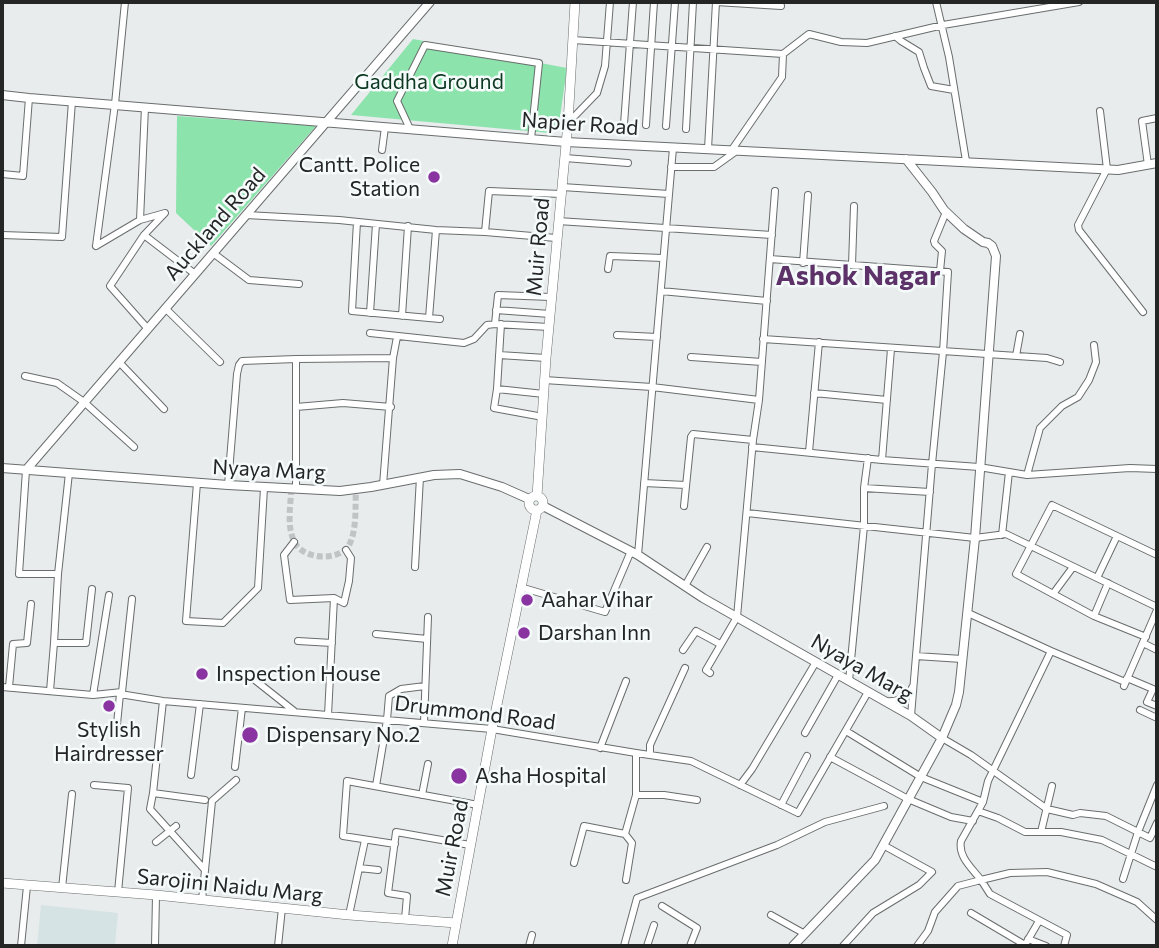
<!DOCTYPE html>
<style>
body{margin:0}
#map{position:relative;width:1159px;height:948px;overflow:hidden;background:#e8eced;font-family:Commissioner,sans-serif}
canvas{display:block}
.frame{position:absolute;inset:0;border:4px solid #242525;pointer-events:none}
</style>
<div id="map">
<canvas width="1159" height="948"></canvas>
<div class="frame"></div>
</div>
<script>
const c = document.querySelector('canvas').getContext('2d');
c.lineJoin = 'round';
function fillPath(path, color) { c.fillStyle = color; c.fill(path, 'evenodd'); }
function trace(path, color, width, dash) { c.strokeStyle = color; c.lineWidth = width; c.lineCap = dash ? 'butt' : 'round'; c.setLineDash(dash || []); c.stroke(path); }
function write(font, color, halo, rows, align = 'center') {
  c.font = font + ' Commissioner,sans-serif'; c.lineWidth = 5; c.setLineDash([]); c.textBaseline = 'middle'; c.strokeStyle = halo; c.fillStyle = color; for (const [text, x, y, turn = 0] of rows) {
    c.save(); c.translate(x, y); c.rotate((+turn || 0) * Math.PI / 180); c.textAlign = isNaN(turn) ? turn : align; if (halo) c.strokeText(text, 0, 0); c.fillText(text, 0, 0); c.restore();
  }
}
fillPath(new Path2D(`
 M41 905 118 913 115 946H37Z`), '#d5e3e4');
fillPath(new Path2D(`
 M413 39 567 68 559 124 550 133 351 115Z
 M177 116 316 126 211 246 176 213Z`), '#8ce3ac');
trace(new Path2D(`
 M291 489C291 506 286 527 295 543 304 560 342 562 350 543 357 528 355 506 356 489`), '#c1c4c5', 6, [6, 3]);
const minor = new Path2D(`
 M716 2 781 6
 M936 2 949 57 966 161
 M895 36 901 41 919 52 924 68 931 86 954 90
 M573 40 783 54
 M1100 111 1107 169 1078 225 1079 230 1143 312
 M568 123 597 93 605 66 610 2
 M624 124 633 2
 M646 125 654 2
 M666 126 675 2
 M410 129 397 101 425 45 539 63 531 139
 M686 129 693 2
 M708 149 716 2
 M382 150 385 127
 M731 151 782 77 783 54 809 34 841 42 867 43 943 25 1079 2
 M565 158 628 163
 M1148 165 1142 121 1157 118
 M671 167H714L735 152
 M2 174 23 176 29 98
 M562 187 669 194
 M246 215 339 220 436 230 485 232 556 238
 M140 220 145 107
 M558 221 772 235
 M357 222 352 311 440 319
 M485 232 489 191 561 194
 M2 235 62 237 72 101
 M144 235 195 274
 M96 246 115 104 125 2
 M96 246 140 220 165 213 144 235 110 286 148 329
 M213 253 249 280 299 284
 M770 259 948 272 943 352 932 464 911 716
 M803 263 808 195
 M852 265 854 206
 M608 269 610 256 663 258
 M940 271 942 251 935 244 934 241 946 212
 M661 291 767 301
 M165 308 220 362
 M496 310 550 314
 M370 313 376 224
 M402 316 408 226
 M429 318 436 230
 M495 324 498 295 551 297
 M501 324 497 389 494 408 543 417
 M370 333 464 343 474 339 487 325 495 324 549 327
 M617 335 657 337
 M763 339 1047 358 1060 362
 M499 355 546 358
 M1016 356 1020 334
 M691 357 762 362
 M119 362 164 409
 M25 376 57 383 84 402 134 447
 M544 380 652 387 759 400
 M497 389 544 394
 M814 393 887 400
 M296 407 343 403 391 407
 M752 447 882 460 979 467 1027 475 1130 468 1157 469
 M809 452 819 342
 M882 460 891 349
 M26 470 19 574H58L69 473
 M1027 475 1040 428 1062 406 1078 397 1089 380 1096 362 1094 345
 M197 483 186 621 223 623 258 588 264 488
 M644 483 686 485
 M228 485 237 374 239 365 242 361 296 359 393 358
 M383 485 393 358 397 337
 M864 488 930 492
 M296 489V359
 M684 506 691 437 693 434 753 440
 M747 513 975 538 1006 534 1157 607
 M1002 535 1009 472
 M294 542 284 555 290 600 334 598
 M638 555 673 148
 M415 567 420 477
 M1097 578 1117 536
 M685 586 707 547
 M520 587 605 612 631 551
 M1053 594 1073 567
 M968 613 1051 651 988 781 983 802 961 841C958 857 972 868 981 880L1010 873 1047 872 1096 884 1137 902 1157 920
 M1094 616 1108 583
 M376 634 427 639
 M1146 637 1094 616 1016 574 1052 505 1157 555
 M298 641 332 643
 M54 643 58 574
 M1143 643 1157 650
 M683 650 696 631 720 644
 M1051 651 1125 682
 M916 656 962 659
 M246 673 294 711
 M710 673 706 670 737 617 753 440 759 400 775 191
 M1127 678 1153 689 1147 702 1157 706
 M849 681 864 526V488L868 458
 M1124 686 1157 610
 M2 687 93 695 122 692 120 694 163 701 492 729 636 753 691 761 798 813 868 692
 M9 687 13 644 27 643 31 604
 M50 691 54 643H86L92 589
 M122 692 132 599
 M93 695 109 595
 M163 701 153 793 205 800
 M885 701C899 702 907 698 913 686
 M1140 710 1157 718
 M328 715 334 598 344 603 349 581 351 558 346 550
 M424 723 428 617
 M846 731 921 777 983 802
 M805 733 838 675
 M116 734 120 694
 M942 738 971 755 1047 809 1073 815 1080 813 1106 816 1150 838 1157 823
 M600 748 626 681
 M650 755V745L685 668
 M830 757 908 799 951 817 973 821
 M235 767 242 708
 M191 775 200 704
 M94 785 128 788 118 892
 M740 785 752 769 816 662
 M376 786 387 720 389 696 401 689 425 686
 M153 793 150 809 205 870
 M422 795 428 764
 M636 795H664L697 800
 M781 805 807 756
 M978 811 998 818 1025 832H1061L1102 840 1157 867
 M1041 832 1052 786
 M156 842 176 826
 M395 844 343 836 347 781 478 805
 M574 863 584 826 625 834
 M359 868 378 870
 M1123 879 1138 832 1157 785
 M626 880 632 843 625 834 636 795V753
 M62 888 72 794
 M202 900 212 801 236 780
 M662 906 697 928 690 946
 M971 913 1025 945 1039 921
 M349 915 365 840
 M771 915 805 934
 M405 919 407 896 388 893 396 832 470 845
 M1028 939 1046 946
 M21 946 27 886
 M155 946 156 895
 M278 946 282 908
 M529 946 532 935
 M624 946 637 898 777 845 825 822 884 806
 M647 946 654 925
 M843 946 873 913 919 885 932 872 883 845
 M917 946 928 931 935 912 958 886 981 880 990 894 1067 935 1064 946`);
const tertiary = new Path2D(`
 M2 95 29 98 566 142 1118 170 1157 163
 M2 468 228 485 340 491 371 487 434 475 460 474 502 487 529 499
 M26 470 430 2
 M543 506 638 555 703 598 911 716 942 738
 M793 946 875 860 942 738 956 705 959 692 975 538 996 256 992 246 988 243 983 242 964 229 944 210 932 192 906 159`);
const secondary = new Path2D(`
 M529 503a7 7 0 1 1 14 0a7 7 0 1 1-14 0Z
 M537 496 546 358 568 123 575 2
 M2 883 156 895 349 915 456 923
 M452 946 492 729 537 510`);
trace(minor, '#696d6d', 8);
trace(tertiary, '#696d6d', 10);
trace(secondary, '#696d6d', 10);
trace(minor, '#fff', 6);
trace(tertiary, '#fff', 8);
trace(secondary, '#fff', 9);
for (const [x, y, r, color] of [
 [434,177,7,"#8a34a2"],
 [527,600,7,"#8a34a2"],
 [524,633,7,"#8a34a2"],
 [202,674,7,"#8a34a2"],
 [109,706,7,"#8a34a2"],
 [250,735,9,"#8a34a2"],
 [459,776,9,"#8a34a2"]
]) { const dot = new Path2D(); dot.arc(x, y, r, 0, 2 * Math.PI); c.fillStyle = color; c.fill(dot); trace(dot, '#f5fafa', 2.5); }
write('21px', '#0c3720', '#f5fafa', [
 ["Gaddha Ground",429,82]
]);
write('21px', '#242525', '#f5fafa', [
 ["Napier Road",580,124,4],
 ["Auckland Road",215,224,-49],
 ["Muir Road",538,247,-85],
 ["Nyaya Marg",269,470,3],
 ["Nyaya Marg",862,668,30],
 ["Drummond Road",475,713,7],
 ["Muir Road",452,848,-79],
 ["Sarojini Naidu Marg",230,886,6]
]);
write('21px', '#242525', '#f5fafa', [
 ["Cantt. Police",420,165,"right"],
 ["Station",420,189,"right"],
 ["Aahar Vihar",541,600],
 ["Darshan Inn",538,633],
 ["Inspection House",216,674],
 ["Stylish",109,730,"center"],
 ["Hairdresser",109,754,"center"],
 ["Dispensary No.2",266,735],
 ["Asha Hospital",475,776]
], 'left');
write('bold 28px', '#5c3268', '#f5fafa', [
 ["Ashok Nagar",858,276]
]);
</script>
